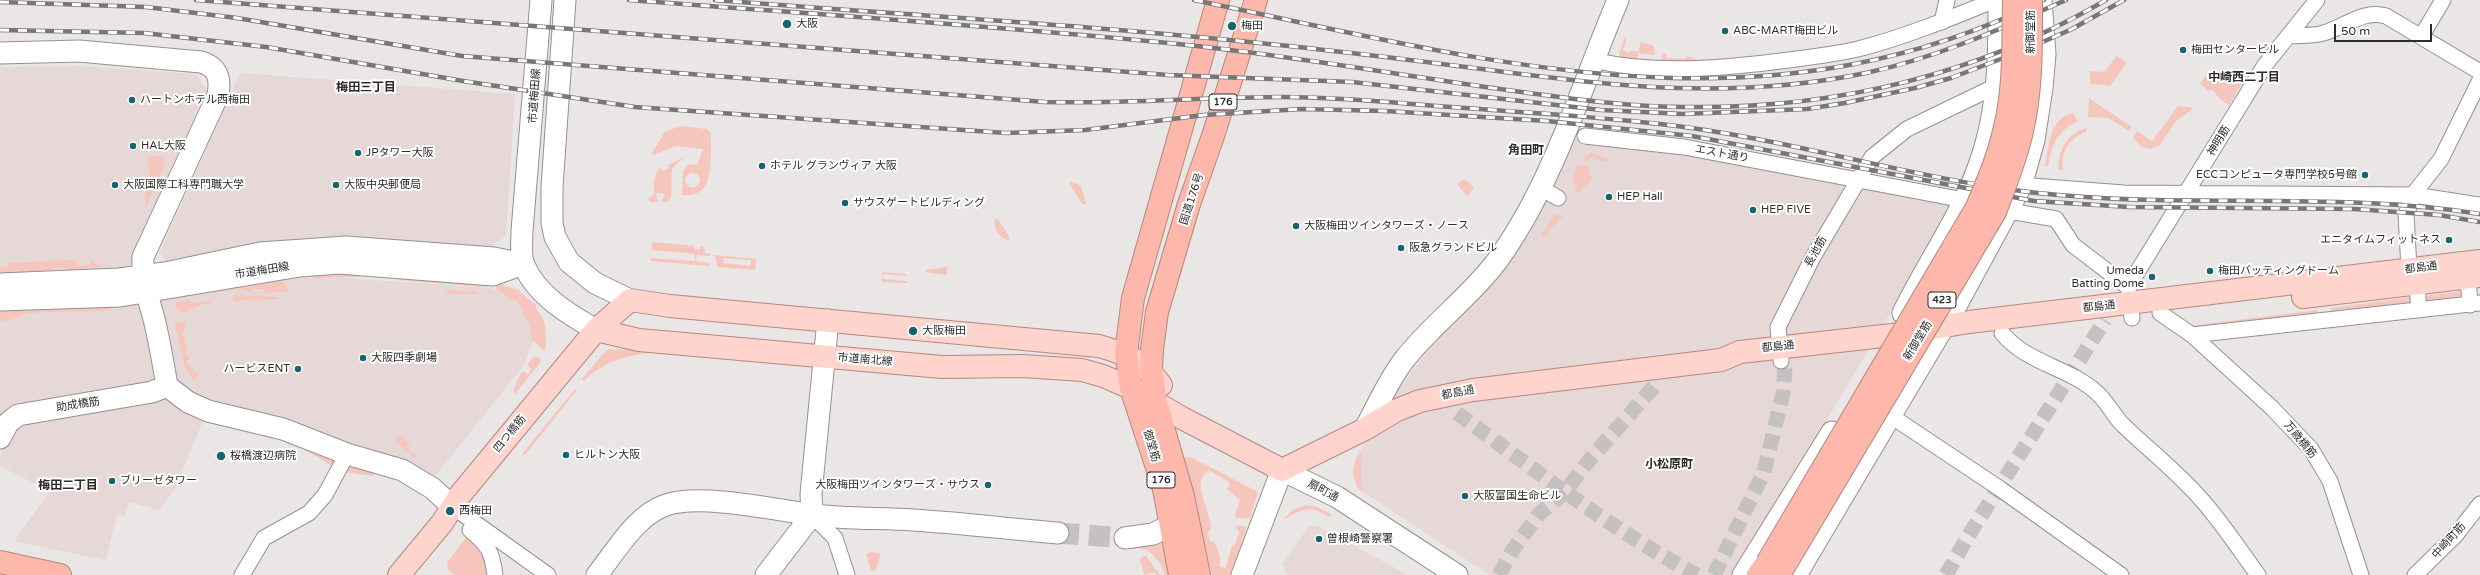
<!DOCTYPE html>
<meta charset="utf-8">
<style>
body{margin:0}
#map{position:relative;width:2480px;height:575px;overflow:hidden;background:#eae6e5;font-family:"Varela Round",sans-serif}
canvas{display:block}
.scale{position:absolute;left:2334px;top:24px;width:98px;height:18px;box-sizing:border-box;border:2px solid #2e2d2d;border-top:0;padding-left:5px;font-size:12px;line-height:14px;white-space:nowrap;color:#2e2d2d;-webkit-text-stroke:3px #fff;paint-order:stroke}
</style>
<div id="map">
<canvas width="2480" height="575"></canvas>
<div class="scale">50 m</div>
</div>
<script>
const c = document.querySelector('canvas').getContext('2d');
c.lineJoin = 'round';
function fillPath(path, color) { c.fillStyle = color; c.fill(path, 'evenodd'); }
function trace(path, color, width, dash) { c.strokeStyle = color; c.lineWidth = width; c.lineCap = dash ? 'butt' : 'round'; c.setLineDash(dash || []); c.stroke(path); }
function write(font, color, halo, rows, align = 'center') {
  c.font = font + ' "Varela Round","Noto Sans JP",sans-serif'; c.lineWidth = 4; c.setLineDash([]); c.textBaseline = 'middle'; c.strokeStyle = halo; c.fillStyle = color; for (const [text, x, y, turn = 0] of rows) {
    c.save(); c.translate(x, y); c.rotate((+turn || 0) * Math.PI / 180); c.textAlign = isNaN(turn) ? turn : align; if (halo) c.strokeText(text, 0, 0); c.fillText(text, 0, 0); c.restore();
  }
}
fillPath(new Path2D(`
 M77 66 196 74 207 90 134 250 127 282 248 281 328 277 490 288 507 294 525 311 534 339 524 365 433 479 210 404 175 489 159 510 129 502 125 516 117 515 106 560 14 541 50 491 0 466V457L15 427 0 421V67Z
 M240 73 515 94 506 236 494 244 493 251 168 264 160 252Z
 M1574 140 1666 150 1949 203 1952 209 1735 575H1490L1357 488 1352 472 1357 455 1398 390 1427 352 1506 267 1530 233Z
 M1309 526H1318L1408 575H1288L1282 564Z`), '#e5d8d6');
fillPath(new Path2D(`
 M1625 37H1627L1623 50 1630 53 1631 50 1638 52 1641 42 1654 46 1655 55 1638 53 1637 60H1623L1619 54Z
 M1663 53 1667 54 1666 58 1685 59 1687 56 1698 60 1697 63 1660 64Z
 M2117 56 2127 63 2110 86 2090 84V71L2104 72Z
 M2222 71 2233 78 2238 72 2246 77 2229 105 2219 98 2214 91 2208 90 2200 84 2205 76 2214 82Z
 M2089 98 2132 127 2129 131 2108 118 2088 117Z
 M2178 106 2194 108 2175 122 2160 145 2150 149 2141 147 2133 137 2137 131 2152 141Z
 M2074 113 2077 122C2057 130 2051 147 2048 167L2045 166C2049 146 2049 117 2074 113Z
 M679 126 707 129 711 133C710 158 717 199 682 195L683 172 688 165H697L703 149 676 146 654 155 652 153 664 133ZM691 173 697 174 700 179 699 184 694 188 688 186 685 181 686 176Z
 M2086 128 2087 131C2070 138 2060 151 2063 170L2058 169C2059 150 2066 134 2086 128Z
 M1592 153 1609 159 1607 162 1596 159 1594 156 1587 161 1581 160Z
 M163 156 165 164 146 207 145 191 150 190 148 157Z
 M684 157 672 169 671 198 667 202H661L665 195 659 192 656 194 658 202H650L648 199 654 194C654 185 653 174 660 168L663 171 669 168 668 165Z
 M1589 165V175L1592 179 1578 194C1573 184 1572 177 1577 166Z
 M1464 179 1474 187 1468 197 1457 184Z
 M1071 181 1081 186 1086 203 1083 205 1069 183Z
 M1555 215H1564L1542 238 1541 235Z
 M995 219H998L1010 238 1008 240C999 237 993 229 995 219Z
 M653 242 694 246V249L700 250V246H703L705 253 710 254V256L697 255 696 261 709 263V266L651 261 650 258 695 261V254L651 250Z
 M715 255 756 259 755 270 717 267ZM724 258 751 260V266L723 263Z
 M90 259 103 267 86 268 87 273 69 274 68 268H54V275L0 277V267H7V263L76 260 77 266 90 264Z
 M947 267V275L925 272V270Z
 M311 272H363L360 277 313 278Z
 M882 272 906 274 907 283 882 282ZM883 274 906 276V281L883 279Z
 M414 276 487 282V287L396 280Z
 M274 278 275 282H283L286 284 288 291 264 293V289H252V293L238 289 252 285 214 293 213 288Z
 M496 283 518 290 536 305V309C547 320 547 336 545 351L532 340 529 323 517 302 496 289Z
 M447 290 476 292V294H447Z
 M2463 291 2464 298 2426 303 2425 296Z
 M233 295 278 297 277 299 233 301Z
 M2412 297 2413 304 2331 313V308Z
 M188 300 196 303 211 300V302L195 307 187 313 178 311 175 308 177 303Z
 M111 304V310L28 313 11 320 0 321V309Z
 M2317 310V314L2199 331 2189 326Z
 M176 322 186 323 183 334 187 348 184 353 190 358 186 363 199 374 194 380 185 368 177 335 178 332 174 329Z
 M609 349 650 351V353C624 356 603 362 584 381L582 379 602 355Z
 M534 356 541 359 540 363 515 394 513 391 521 373 522 371 528 374 531 369 527 365Z
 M575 389 577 390 525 455 522 454Z
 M400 436 410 443 406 448 417 456 415 458 395 442Z
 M300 446 336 459V469Z
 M1362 453 1363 456 1361 459V485L1364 489 1363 491C1351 483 1350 461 1362 453Z
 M1185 457H1191L1258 492 1250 518H1236L1235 515 1240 500 1227 489 1230 483 1210 471C1188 479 1212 512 1211 529L1208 533 1210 541 1214 542 1220 555V567L1226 568 1232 545 1234 546 1239 533 1236 526H1247L1231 575H1212L1183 463Z
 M347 465 374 472 373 476 344 472Z
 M1306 505 1317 507 1331 514 1329 517C1308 504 1303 509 1283 520L1292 510Z
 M468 535 481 546 489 575H455L448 570 447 563Z
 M1158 543 1166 547 1171 575H1165C1162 563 1153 551 1140 548V546Z
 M871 552 881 553 876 570 871 571 866 554Z
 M1143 556H1146L1160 575H1156L1155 572 1144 575 1140 559Z`), '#f6c6bd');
trace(new Path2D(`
 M1457 413C1535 470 1612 530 1697 575
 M1499 575 1512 551 1539 514 1565 492 1590 459 1658 382
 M1714 575 1764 472 1783 393 1785 368
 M1946 575 1967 538 2105 320`), '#c4c1c0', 15, [15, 8]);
trace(new Path2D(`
 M1058 533 1125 538`), '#c4c1c0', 21, [21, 10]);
const street = new Path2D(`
 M1942 22 1947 0
 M2288 36C2299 35 2310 36 2320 34 2343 29 2361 9 2386 16L2480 72
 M2421 37 2443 0
 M1593 60C1656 75 1726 68 1789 60 1812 57 1836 54 1858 49 1905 37 1951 18 1995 0
 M1585 136 1684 147 1964 200
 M2032 186 2124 193 2414 195 2480 205
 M1539 187 1558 198
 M2009 211 2056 219 2073 245 2128 287
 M2409 269 2406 214 2415 192 2441 159 2480 80
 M2468 278 2470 305
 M2417 285 2419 310
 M2128 287 2265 65 2317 0
 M2129 293 2132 318
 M2160 313 2192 335 2480 303
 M2002 333C2026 363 2068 367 2096 392 2107 401 2113 415 2123 425 2149 450 2176 471 2200 498 2221 521 2239 549 2258 575
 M2192 335 2272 408 2311 449 2330 481 2361 575
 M1781 361 1778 327 1813 257 1872 157 1907 129 1998 85
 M1891 416 1999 488 2121 575
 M453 507 548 575
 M812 515 835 538 847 575
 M470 530C488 545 492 551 495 575
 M242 575 264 538 309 513 325 495 347 454
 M2415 575 2455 536 2480 504`);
const secondary = new Path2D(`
 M541 0 522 231C522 241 520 256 524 265 536 295 570 315 596 330
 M565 0 552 187V223L555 237 569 262 595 283 630 300
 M0 53 79 51 201 62C218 67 221 78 218 95L143 257C142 278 147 295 153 315 159 338 163 362 167 386L188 402 208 411 283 429 347 454 402 470 432 488 453 507
 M0 284 119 279 165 273 260 253 346 247 494 258 523 264
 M0 300 120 296 300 266 339 263 493 275 523 264
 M1903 313C1930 258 1968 207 1985 147 1999 99 1999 50 1999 0
 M1365 429C1377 406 1388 381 1404 360 1432 324 1470 297 1497 261 1552 186 1582 85 1618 0
 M0 438 8 423 18 415 152 392 167 386
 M1125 538 1153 534 1169 526
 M597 575C616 551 636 515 666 505 699 493 777 510 813 515 846 519 880 518 913 520 961 523 1010 529 1058 533
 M766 575 812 515 811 494 828 320
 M1242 575 1282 470 1337 497 1457 575
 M1743 575 1832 432
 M1796 575 1957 304 2021 186 2034 140 2042 88 2045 54 2041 0`);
const primary = new Path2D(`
 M2303 297 2480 276
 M596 330 639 340 942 367 1023 366 1082 370 1103 376 1131 388 1182 418 1282 470 1365 429 1397 410 1420 401 1473 390 1721 360 1740 352 1892 335 1969 322 2480 261
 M399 575 442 523 460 495 596 330 630 300 670 306 1099 346C1127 354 1144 361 1161 385`);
const highway = new Path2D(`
 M0 562 60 575
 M1180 575 1164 489 1131 388 1126 353 1133 298 1218 0
 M1199 575 1183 496 1156 403 1151 370 1152 349 1157 312 1189 204 1213 136 1256 0
 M1758 575 1767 563`);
trace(street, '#949190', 17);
trace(secondary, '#949190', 23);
trace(primary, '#b5877f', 24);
trace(highway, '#b5877f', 24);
trace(street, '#fff', 15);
trace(secondary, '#fff', 21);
trace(primary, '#fed4cd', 22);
trace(highway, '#feb7ab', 22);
const rail = new Path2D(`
 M196 0 1168 75 1352 82 1601 110 1683 114 1807 109 1845 103 1915 88 1951 78 2027 49 2072 29 2124 0
 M629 0C812 14 996 26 1178 44 1288 55 1398 75 1507 90 1567 98 1627 107 1687 107 1835 109 1978 75 2106 0
 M715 0C903 15 1091 25 1278 45 1349 52 1419 61 1490 70 1620 87 1735 100 1866 73 1936 58 2001 29 2066 0
 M1194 0C1486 60 1759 141 2044 0
 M0 2 146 7 237 18 462 56 1045 102C1125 104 1204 97 1284 97 1340 97 1395 103 1451 107 1521 112 1591 116 1660 124 1788 138 1911 179 2038 193 2185 209 2334 191 2480 214
 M0 30 144 33 266 47 463 81 635 107 1006 133 1085 130 1204 115 1302 109 1385 111 1547 121 1692 136 2034 201 2129 207 2354 209 2439 215 2480 222`);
trace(rail, '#797776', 4.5);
trace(rail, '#fff', 3, [9]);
const highwayBridge = new Path2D(`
 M1767 563 1977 207C1988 181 1999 155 2005 127 2015 86 2013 42 2014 0
 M1779 575 1995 212C2005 185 2016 159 2022 131 2032 88 2031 44 2031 0`);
trace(highwayBridge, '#b5877f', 24, []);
trace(highwayBridge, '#feb7ab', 22);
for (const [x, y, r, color] of [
 [787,24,5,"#16646d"],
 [1232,26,5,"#16646d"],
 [1725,31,4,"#16646d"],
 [2183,50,4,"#16646d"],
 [132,100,4,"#16646d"],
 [133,146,4,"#16646d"],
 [358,153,4,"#16646d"],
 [762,166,4,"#16646d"],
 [2365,175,4,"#16646d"],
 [115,185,4,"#16646d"],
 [336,185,4,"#16646d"],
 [1609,197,4,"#16646d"],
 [845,203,4,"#16646d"],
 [1753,210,4,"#16646d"],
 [1296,226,4,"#16646d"],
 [2449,240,4,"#16646d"],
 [1401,248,4,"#16646d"],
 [2210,271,4,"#16646d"],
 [2152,277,4,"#16646d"],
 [913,331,5,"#16646d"],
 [363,358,4,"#16646d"],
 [298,369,4,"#16646d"],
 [566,455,4,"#16646d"],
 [221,456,5,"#16646d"],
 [112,481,4,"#16646d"],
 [988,485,4,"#16646d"],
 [1465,496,4,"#16646d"],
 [450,511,5,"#16646d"],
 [1319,539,4,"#16646d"]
]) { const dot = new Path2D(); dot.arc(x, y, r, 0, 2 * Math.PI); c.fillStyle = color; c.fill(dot); trace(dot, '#fff', 1.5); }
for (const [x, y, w] of [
 [1223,102,28],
 [1942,300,28],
 [1161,480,28]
]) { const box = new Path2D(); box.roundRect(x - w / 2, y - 8, w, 16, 3); c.fillStyle = '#fff'; c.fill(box); trace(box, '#2e2d2d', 1); }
write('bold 10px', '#2e2d2d', null, [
 ["176",1223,102],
 ["423",1942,300],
 ["176",1161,480]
]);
write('11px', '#2e2d2d', '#fff', [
 ["大阪",796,24],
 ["梅田",1241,26],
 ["ABC-MART梅田ビル",1733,31],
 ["梅田センタービル",2191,50],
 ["ハートンホテル西梅田",140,100],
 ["HAL大阪",141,146],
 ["JPタワー大阪",366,153],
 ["ホテル グランヴィア 大阪",770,166],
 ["ECCコンピュータ専門学校5号館",2357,175,"right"],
 ["大阪国際工科専門職大学",123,185],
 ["大阪中央郵便局",344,185],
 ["HEP Hall",1617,197],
 ["サウスゲートビルディング",853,203],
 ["HEP FIVE",1761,210],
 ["大阪梅田ツインタワーズ・ノース",1304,226],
 ["エニタイムフィットネス",2441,240,"right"],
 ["阪急グランドビル",1409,248],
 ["Umeda",2144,271,"right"],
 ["Batting Dome",2144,284,"right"],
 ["梅田バッティングドーム",2218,271],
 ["大阪梅田",922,331],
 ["大阪四季劇場",371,358],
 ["ハービスENT",290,369,"right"],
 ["ヒルトン大阪",574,455],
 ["桜橋渡辺病院",230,456],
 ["ブリーゼタワー",120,481],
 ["大阪梅田ツインタワーズ・サウス",980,485,"right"],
 ["大阪富国生命ビル",1473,496],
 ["西梅田",459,511],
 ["曽根崎警察署",1327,539]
], 'left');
write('11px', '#2e2d2d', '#fff', [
 ["新御堂筋",2031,32,-90],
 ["市道梅田線",535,96,-86],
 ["神明筋",2219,141,-58],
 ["エスト通り",1722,154,10],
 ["国道176号",1192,199,-72],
 ["長池筋",1816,252,-61],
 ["都島通",2421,268,-7],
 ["市道梅田線",262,271,-9],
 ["都島通",2099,307,-6],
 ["新御堂筋",1918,341,-59],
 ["都島通",1778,347,-6],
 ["市道南北線",865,360,5],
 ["都島通",1458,393,-11],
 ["助成橋筋",78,405,-9],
 ["四つ橋筋",510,434,-51],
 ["万歳橋筋",2300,440,50],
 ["御堂筋",1151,446,73],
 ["扇町通",1323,491,28],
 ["中崎町筋",2449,541,-48]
]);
write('bold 12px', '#2d2a2a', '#fff', [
 ["中崎西二丁目",2244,78],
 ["梅田三丁目",366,88],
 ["角田町",1526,151],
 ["小松原町",1669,465],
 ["梅田二丁目",68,486]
]);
</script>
